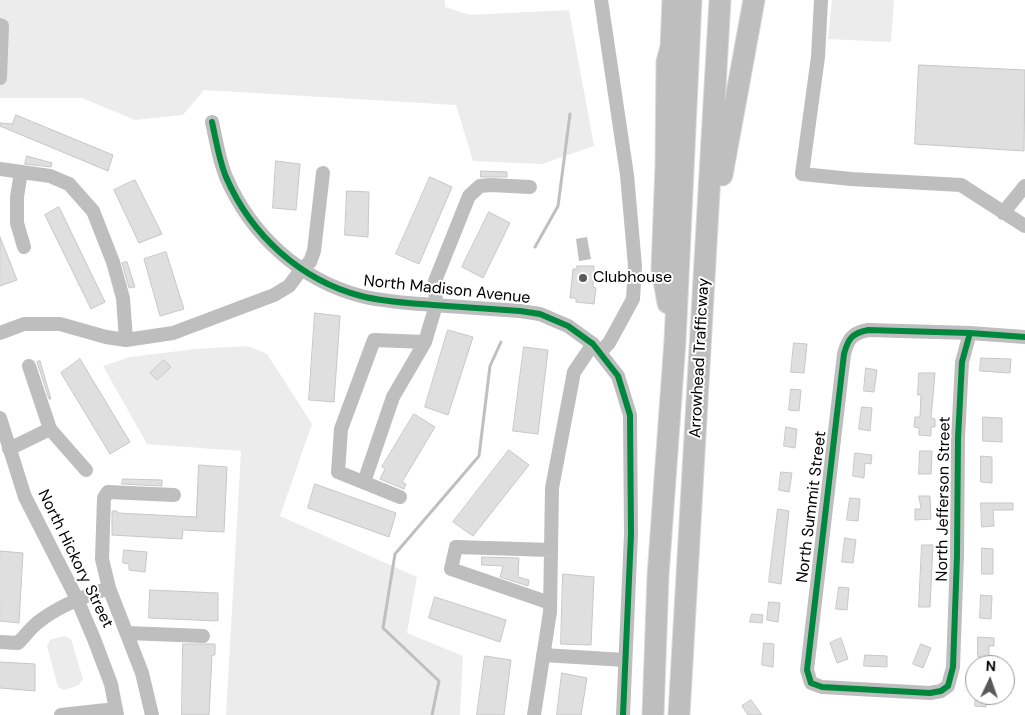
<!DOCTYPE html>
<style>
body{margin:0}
#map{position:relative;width:1025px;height:715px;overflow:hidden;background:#fff;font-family:"DM Sans",sans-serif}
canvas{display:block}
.north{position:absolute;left:965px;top:655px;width:50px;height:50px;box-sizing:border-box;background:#fff;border:1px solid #999;border-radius:50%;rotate:3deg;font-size:14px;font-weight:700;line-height:20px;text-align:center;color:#000}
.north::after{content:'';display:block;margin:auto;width:18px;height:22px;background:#595959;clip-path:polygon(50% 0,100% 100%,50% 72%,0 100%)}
</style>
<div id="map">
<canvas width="1025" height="715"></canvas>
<div class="north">N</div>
</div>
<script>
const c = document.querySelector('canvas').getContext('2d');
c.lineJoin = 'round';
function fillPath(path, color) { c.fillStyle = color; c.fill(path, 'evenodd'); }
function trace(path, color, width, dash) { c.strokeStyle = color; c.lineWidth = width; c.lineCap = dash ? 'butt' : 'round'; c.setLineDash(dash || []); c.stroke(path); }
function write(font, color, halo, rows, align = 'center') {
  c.font = font + ' "DM Sans",sans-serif'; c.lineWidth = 4; c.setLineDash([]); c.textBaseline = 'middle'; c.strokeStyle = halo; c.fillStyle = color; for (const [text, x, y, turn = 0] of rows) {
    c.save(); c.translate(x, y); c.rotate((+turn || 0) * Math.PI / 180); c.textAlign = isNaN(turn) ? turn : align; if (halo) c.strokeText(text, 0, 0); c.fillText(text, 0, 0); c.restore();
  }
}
fillPath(new Path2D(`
 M0 0H445V7L470 15 569 10 594 146 542 164 473 161 456 105 204 90 183 115 135 120 82 98H0Z
 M832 0H894L891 42 828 39Z
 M248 346 267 354 312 424 280 516 417 577 407 633 463 656 460 715H226L241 451 147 444 103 366 130 357 195 349Z
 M64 636 71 639 83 679 79 685 64 690 58 687 47 646 50 640Z`), '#ececec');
fillPath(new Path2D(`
 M587 237 591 259 579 261 576 239Z`), '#bfbfbf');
trace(new Path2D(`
 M535 247 558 206 570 114
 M432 715 439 681 383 628 395 554 479 456 490 366 501 342`), '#bfbfbf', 3);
const building = new Path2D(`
 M919 65 1025 70 1024 151 915 144Z
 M16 115 113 155 108 171 0 126V123L12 124Z
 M27 156 52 163 51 167 25 164Z
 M276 161 300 164 296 210 273 208Z
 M481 171 507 172V177H481Z
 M430 177 452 187 419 264 396 254Z
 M135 180 162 234 139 243 114 190Z
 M347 191 369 192 368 237 345 235Z
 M59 207 105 302 91 309 45 215Z
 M489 212 510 223 483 278 462 267Z
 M0 237 17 280 0 286Z
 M166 252 184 309 160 316 144 259Z
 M127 262 135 287 129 288 122 263Z
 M577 266H594L593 287 596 288 594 304 576 302V298H570L573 269H577Z
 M315 313 340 316 334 402 309 400Z
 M448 330 473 337 448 415 425 407Z
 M794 343 807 344 804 373 791 372Z
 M524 347 548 350 538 434 513 431Z
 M981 358 1011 359 1010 373 980 371Z
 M80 359 130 442 110 454 61 373Z
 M164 360 171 367 157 380 150 373Z
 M40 361 51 399H49L37 362Z
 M866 368 877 370 874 392 864 391Z
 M919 373H935L931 418 935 419V427H931V436L919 435V428L914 427 915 417H920L921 395H918Z
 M791 389 801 390 799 411 789 410Z
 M862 407 872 408 870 431 859 429Z
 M414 414 435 427 402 482 406 484 404 489 380 479 385 469 382 467Z
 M983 417 1002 418V442L983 441Z
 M786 427 797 429 795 448 784 446Z
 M509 450 529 465 473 536 453 522Z
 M920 451H932L931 474H919Z
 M855 453 872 455 871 464 865 463 864 478 853 476Z
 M981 456 992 457V483L981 482Z
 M199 465 227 467 224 532 183 530 182 539 112 535V511H117V513L196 517Z
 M781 472 792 473 789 492 779 490Z
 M123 479 162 480V486L122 484Z
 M315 484 396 513 389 537 308 508Z
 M919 496H930L931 519 915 520V509H921Z
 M850 498 860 499 858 521 847 520Z
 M981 503H1013V510H993L994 526 982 527Z
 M778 509 789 511 781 584 769 582Z
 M845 538 856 540 853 563 842 562Z
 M922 545H933L930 607H919Z
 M982 548 993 549V574H982Z
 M124 550 147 552 145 572 129 570V564L123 563Z
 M0 551 23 553 19 623 0 621Z
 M482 557 519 558 518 577 529 580 528 586 500 577 503 566 482 565Z
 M563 574 594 577 591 645 561 644Z
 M839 587 849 588 847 610 836 609Z
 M150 590 218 593V621L149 618Z
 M981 595 992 596 991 619 980 618Z
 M435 597 506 620 500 642 429 618Z
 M769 602 780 603 778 622 767 620Z
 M752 614 763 615 762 623 750 622Z
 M978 637 994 638V646H989V658L978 657Z
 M841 638 848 659 837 663 830 643Z
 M764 643 774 644 773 667 762 665Z
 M183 644H215V655H212L209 715H182Z
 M921 644 931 648 923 668 913 664Z
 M865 655 887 656V667L864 666Z
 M485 656 511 660 504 715H477Z
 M0 662 35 664V691L0 688Z
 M562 673 587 678 581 715H557Z
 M976 695H986V707L975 706Z
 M751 700 762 715H748L742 706Z`);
fillPath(building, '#dfdfdf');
trace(building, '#c7c7c7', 1);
const highway = new Path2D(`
 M722 175 754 0
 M668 303 662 269 666 166 667 62 671 47 673 0
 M653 715 658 576 675 341 691 0
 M679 715 720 0`);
trace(highway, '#dbdbdb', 23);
trace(new Path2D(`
 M821 0 818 57 802 174 851 179 961 185 1025 226
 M0 25 2 26 0 78
 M212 122C216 140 219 160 226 177 251 235 300 280 361 296 384 302 409 303 433 305 462 307 491 309 520 311L540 314 568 326 593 344 618 376 630 415 631 534 623 715
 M0 169 50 176 69 184 93 211 113 262 123 298 126 340
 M21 172 17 197V223L24 247
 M1003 213 1025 186
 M0 333 24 324H60L106 337 126 340 173 333 274 295 289 286 301 270 310 262 314 251 323 173
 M970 333 962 362 958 438 957 556 953 667 948 686 941 691 930 693 822 687 811 683 807 670 844 354C848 339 852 333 868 330L970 333 1025 337
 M600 352 609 343 633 299 635 266 627 175 601 0
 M29 366 50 429 86 470
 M0 418 25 497 77 599 94 639 111 684 117 715
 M9 449 50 429
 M364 482 393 397 425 342 436 305 435 281 469 196 480 186 491 185 530 187
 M400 497 338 472 341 429 374 340 425 342
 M550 603 451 569 456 547 551 550
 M127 633 203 636
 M0 642 18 643C24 637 30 629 37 623 58 606 83 597 109 588
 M543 655 625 660
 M61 715 116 709
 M152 715 142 673 109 588 102 559 104 498 108 492 174 495
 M534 715 550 612 552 488 574 372 593 344`), '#bebebe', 14);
trace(highway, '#bebebe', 21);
trace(new Path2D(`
 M212 122C216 140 219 160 226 177 251 235 300 280 361 296 384 302 409 303 433 305 462 307 491 309 520 311L540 314 568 326 593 344 618 376 630 415 631 534 623 715
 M970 333 962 362 958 438 957 556 953 667 948 686 941 691 930 693 822 687 811 683 807 670 844 354C848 339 852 333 868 330L970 333 1025 337`), '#00873e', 6);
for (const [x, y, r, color] of [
 [583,278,5,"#595959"]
]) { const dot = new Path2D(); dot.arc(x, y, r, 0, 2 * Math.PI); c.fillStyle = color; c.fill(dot); trace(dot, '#fff', 2); }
write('16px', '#000', '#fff', [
 ["Clubhouse",593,278]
], 'left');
write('16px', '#000', '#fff', [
 ["North Madison Avenue",447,290,6],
 ["Arrowhead Trafficway",700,358,-87],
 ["North Jefferson Street",944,499,-89],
 ["North Summit Street",812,507,-83],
 ["North Hickory Street",75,559,64]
]);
</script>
